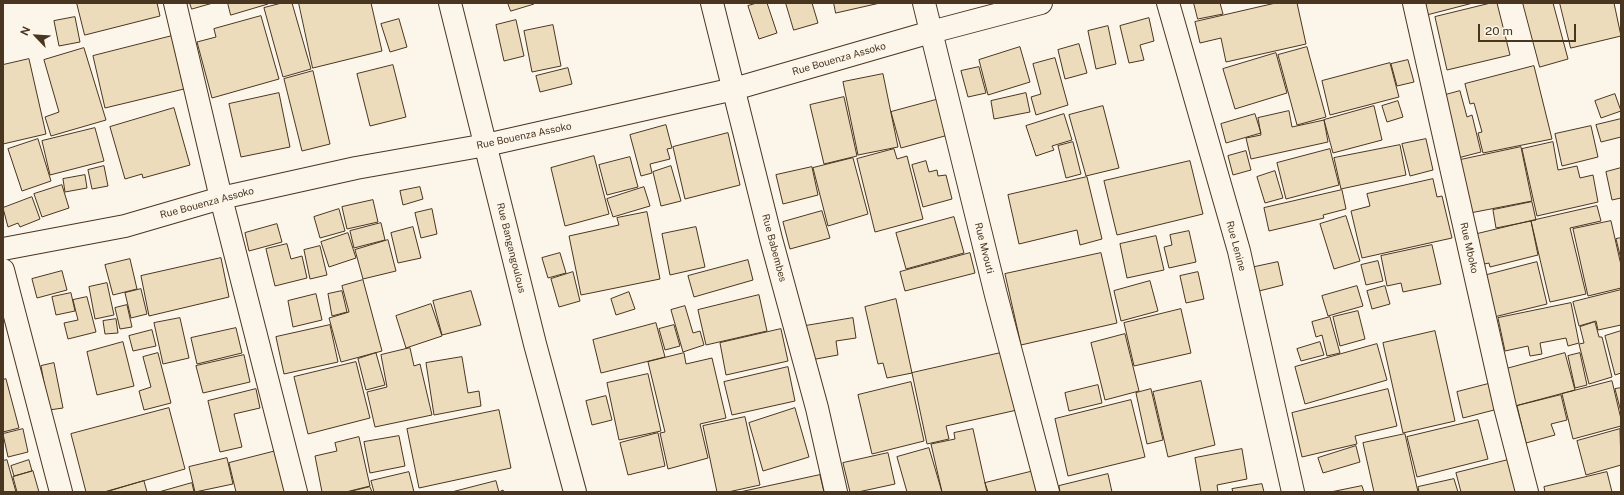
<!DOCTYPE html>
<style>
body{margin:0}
#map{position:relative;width:1624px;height:495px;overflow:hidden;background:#fbf6e9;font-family:"Public Sans",sans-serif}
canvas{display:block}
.frame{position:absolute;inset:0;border:4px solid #4a3520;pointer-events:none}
.north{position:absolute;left:16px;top:16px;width:40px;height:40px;-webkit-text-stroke:3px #fbf6e9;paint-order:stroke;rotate:295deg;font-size:11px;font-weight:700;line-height:16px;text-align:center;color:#4a3520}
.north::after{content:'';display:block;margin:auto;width:14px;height:18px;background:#4a3520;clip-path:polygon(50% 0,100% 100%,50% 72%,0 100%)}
.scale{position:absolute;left:1478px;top:24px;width:98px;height:18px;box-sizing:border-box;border:2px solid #4a3520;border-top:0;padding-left:5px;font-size:12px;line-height:14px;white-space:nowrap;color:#4a3520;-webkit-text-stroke:3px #fbf6e9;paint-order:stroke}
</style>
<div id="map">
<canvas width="1624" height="495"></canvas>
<div class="frame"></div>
<div class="north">N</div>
<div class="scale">20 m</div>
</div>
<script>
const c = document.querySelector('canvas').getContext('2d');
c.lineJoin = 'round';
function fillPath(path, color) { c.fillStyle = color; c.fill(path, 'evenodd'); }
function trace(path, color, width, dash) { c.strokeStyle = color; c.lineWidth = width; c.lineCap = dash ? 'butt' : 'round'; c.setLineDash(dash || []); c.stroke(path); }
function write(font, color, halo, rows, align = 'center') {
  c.font = font + ' "Public Sans",sans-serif'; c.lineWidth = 3; c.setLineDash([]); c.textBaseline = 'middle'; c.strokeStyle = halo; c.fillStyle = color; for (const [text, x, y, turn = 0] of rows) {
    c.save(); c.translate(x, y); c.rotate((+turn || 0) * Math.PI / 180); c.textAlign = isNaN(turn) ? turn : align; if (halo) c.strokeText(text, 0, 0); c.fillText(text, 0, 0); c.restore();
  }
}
const building = new Path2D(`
 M77 3H157L160 16 85 35Z
 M190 3H213L192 9Z
 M228 3H268V4L231 15Z
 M282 3H292L311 69 283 77 264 8Z
 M299 3H371L382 51 313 68Z
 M508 3H534V4L511 11Z
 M757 3H767L777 33 759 39 748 6Z
 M786 3H812L818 23 794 30Z
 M834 3H880L836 13Z
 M1194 3H1220L1223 14 1198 19Z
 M1276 3H1297L1306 44 1226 62 1221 38 1200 43 1195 22Z
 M1416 3H1473L1419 17Z
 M1491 3H1497L1510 55 1447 70 1435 17Z
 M1523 3H1553L1568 59 1540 67Z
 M1560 3H1614L1621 36 1571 48Z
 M261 16 279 79 212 98 197 42 216 37 214 29Z
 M75 17 80 42 59 46 54 21Z
 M1149 18 1154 41 1140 45 1144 60 1129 63 1120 26Z
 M399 19 407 47 390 52 381 24Z
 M516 20 524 56 504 61 496 25Z
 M553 25 561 66 532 72 524 31Z
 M1108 26 1116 64 1096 69 1088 31Z
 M172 36 184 89 105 108 93 56Z
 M1079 44 1087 73 1065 79 1058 50Z
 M1020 47 1030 82 988 95 979 60Z
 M1307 47 1326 117 1297 125 1278 55Z
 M84 48 106 120 51 136 45 117 59 112 44 60Z
 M1276 53 1287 93 1235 109 1223 69Z
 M1055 58 1068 105 1036 115 1031 97 1041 94 1033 64Z
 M29 59 46 134 3 144V65Z
 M1408 60 1414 82 1397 86 1391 64Z
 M1390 63 1399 97 1330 115 1322 81Z
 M393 65 406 117 370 126 357 74Z
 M1534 66 1552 139 1483 153 1478 133 1482 132 1474 103 1470 104 1465 84Z
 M979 67 986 93 968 97 961 71Z
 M568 68 572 84 540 92 536 76Z
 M313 71 330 144 302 151 284 79Z
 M883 74 898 147 858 155 843 82Z
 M1460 91 1467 117 1472 115 1481 152 1454 159 1438 97Z
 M279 93 290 147 241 157 229 104Z
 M1026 93 1030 112 994 119 991 101Z
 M1615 94 1621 111 1601 118 1595 101Z
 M844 97 857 156 824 164 810 105Z
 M943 98 952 134 901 148 891 112Z
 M1398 101 1403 117 1387 122 1382 106Z
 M1103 106 1119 168 1086 176 1069 115Z
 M1374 106 1382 140 1333 153 1324 120Z
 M174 108 190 165 143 178 142 174 125 179 110 127Z
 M1289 111 1292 127 1324 120 1328 142 1251 159 1246 138 1261 135 1258 118Z
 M1064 114 1072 140 1052 146 1054 150 1036 156 1026 126Z
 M1255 114 1261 133 1226 143 1221 124Z
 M1621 119V137L1601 142 1596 125Z
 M666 125 672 148 667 149 670 159 650 164 652 173 641 176 630 135Z
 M1591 126 1598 157 1562 166 1555 134Z
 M95 128 104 161 50 175 42 141Z
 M728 133 740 185 685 199 673 147Z
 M38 139 51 181 22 191 8 149Z
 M1426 139 1433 170 1410 176 1402 144Z
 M1073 142 1081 174 1066 178 1058 146Z
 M1553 142 1558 170 1577 166 1580 178 1593 175 1598 202 1537 216 1522 149Z
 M1400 145 1406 175 1341 189 1334 158Z
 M1521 147 1532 201 1470 213 1460 160Z
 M894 149 897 159 907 156 923 219 875 232 857 159Z
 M1330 149 1339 185 1286 199 1277 163Z
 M1246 151 1251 170 1233 175 1228 156Z
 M594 156 609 214 565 226 551 168Z
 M630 157 638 187 607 195 599 165Z
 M853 158 868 214 828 226 813 168Z
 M926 161 929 172 937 170 938 176 946 175 952 199 923 207 912 165Z
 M1190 161 1203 214 1117 235 1104 181Z
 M104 166 108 186 92 189 88 170Z
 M671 166 681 201 661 206 653 172Z
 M812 167 818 195 783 204 776 175Z
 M1621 168V198L1612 200 1606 172Z
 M1275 171 1283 198 1265 203 1257 177Z
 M85 175 87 188 65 192 63 179Z
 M1087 177 1102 239 1080 245 1077 230 1019 244 1008 195Z
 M1433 179 1437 197 1442 196 1452 238 1362 258 1351 211 1370 206 1367 194Z
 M62 185 69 208 42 217 34 194Z
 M420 187 423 199 403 205 400 191Z
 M644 187 650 206 613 217 607 199Z
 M1342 190 1346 209 1323 215 1324 218 1269 231 1264 208Z
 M32 197 40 219 20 227 18 223 8 227 3 208Z
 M373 200 378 222 347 229 342 207Z
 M1532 202 1536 220 1496 228 1493 210Z
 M1597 206 1601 221 1570 228 1586 294 1550 302 1531 221Z
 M339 209 345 231 320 238 314 217Z
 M432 209 437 234 421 238 415 213Z
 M822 211 830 238 790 249 783 222Z
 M647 212 660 279 581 295 569 236 619 225 617 218Z
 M1346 216 1360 261 1334 269 1320 224Z
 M954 217 964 253 906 269 896 233Z
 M1531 221 1538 255 1490 267 1489 263 1480 265 1473 235Z
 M1611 221 1621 265V288L1588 296 1573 229Z
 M381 223 385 240 354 248 350 231Z
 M277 224 282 242 249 251 245 233Z
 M413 227 421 258 398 263 391 233Z
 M696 227 705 267 670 275 662 234Z
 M1189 231 1196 262 1169 268 1164 247 1172 245 1170 235Z
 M348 233 356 258 329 267 321 242Z
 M1156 236 1164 270 1127 278 1120 244Z
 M1621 238V259L1616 239Z
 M388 240 396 271 363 279 355 250Z
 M287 244 291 259 302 256 307 278 275 286 266 249Z
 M1432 245 1441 284 1403 292 1401 283 1387 286 1381 256Z
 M320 246 327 275 310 279 304 250Z
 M560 253 566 273 548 278 542 258Z
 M970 253 975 273 905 291 900 272Z
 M1101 253 1117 323 1021 345 1005 274Z
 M221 258 229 297 149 316 141 276Z
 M130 259 137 289 113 295 105 265Z
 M748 260 753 280 694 297 688 276Z
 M1378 261 1383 281 1366 285 1361 265Z
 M1278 262 1283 285 1255 292 1250 268Z
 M1537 262 1547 304 1494 317 1483 276Z
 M62 271 67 290 37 298 32 279Z
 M573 272 580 301 559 307 551 279Z
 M1198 272 1204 299 1186 303 1180 276Z
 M363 280 382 351 341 362 329 318 349 312 342 286Z
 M1150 281 1158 311 1121 321 1114 291Z
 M107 283 114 315 95 319 89 287Z
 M1357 286 1363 306 1328 316 1322 296Z
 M1385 286 1390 304 1372 309 1367 291Z
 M141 289 147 314 131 318 125 293Z
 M1621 290V325L1598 330 1596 321 1579 326 1573 302Z
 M342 291 347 312 332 316 328 294Z
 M471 291 481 325 442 335 433 301Z
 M629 292 635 309 616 315 611 299Z
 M71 293 75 311 56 315 52 297Z
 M316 294 322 320 293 327 288 301Z
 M759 295 767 331 706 345 698 310Z
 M87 297 96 332 68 339 64 323 78 320 73 300Z
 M896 299 912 373 887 378 883 363 878 364 865 307Z
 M1571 303 1579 343 1568 346 1566 338 1540 343 1542 354 1530 356 1528 346 1505 351 1498 318Z
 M431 304 442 336 406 348 396 316Z
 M127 305 132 327 120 329 115 308Z
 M685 306 693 333 700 331 704 345 683 352 671 310Z
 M1181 309 1191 353 1134 366 1124 323Z
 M1358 311 1365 339 1340 346 1333 317Z
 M1330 317 1340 353 1327 356 1322 335 1316 337 1312 322Z
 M180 318 189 358 163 364 154 323Z
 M853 318 856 338 836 341 838 355 805 361 799 327Z
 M116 319 118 333 105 334 103 321Z
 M1595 322 1599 337H1602L1612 377 1589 384 1579 344 1584 343 1580 327Z
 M656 323 665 357 601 373 593 340Z
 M330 325 338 362 284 374 276 337Z
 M674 325 680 346 665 350 659 329Z
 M236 328 242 353 197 364 191 338Z
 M781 329 788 361 726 375 720 343Z
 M152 330 156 346 133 351 129 336Z
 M1435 331 1455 421 1403 433 1383 343Z
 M1621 331V373L1615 375 1605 336Z
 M1125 334 1139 391 1105 400 1091 343Z
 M123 342 134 386 97 395 87 352Z
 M1320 342 1324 355 1301 361 1297 349Z
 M1377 344 1387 380 1305 404 1295 367Z
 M410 348 414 366 420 364 432 415 375 427 367 392 387 387 381 355Z
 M1005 352 1017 410 946 426 949 439 927 444 912 373Z
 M158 353 171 403 144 410 139 391 151 387 143 357Z
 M376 353 385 385 366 390 358 359Z
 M684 353 686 364 712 358 726 418 700 424 708 458 668 469 660 433 665 432 648 362Z
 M1565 353 1575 390 1515 406 1506 369Z
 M1580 353 1587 385 1575 388 1568 356Z
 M244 355 250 382 203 393 196 366Z
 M462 357 468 393 479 391 481 406 434 415 426 363Z
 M356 362 370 418 308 434 294 377Z
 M54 363 63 408 49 410 41 366Z
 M788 367 795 401 732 415 724 382Z
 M648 374 661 431 619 440 607 383Z
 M6 379 19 428 3 432V380Z
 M1201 381 1215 445 1168 457 1153 392Z
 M1612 381 1621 419V426L1573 439 1562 394Z
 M911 382 924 441 872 454 858 395Z
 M1492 383 1498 409 1463 418 1457 392Z
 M1098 385 1102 403 1069 411 1065 393Z
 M1621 388V412L1615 389Z
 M256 389 260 408 234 414 242 447 220 452 208 401Z
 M1151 389 1163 440 1147 444 1136 393Z
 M1388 389 1397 426 1355 436 1357 444 1302 457 1292 413Z
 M1561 395 1567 420 1551 424 1555 435 1526 443 1517 406Z
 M606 396 612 420 592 425 586 401Z
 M1131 400 1145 457 1068 476 1055 419Z
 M169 408 185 469 104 492H86L71 434Z
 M795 408 809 457 763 471 749 423Z
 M499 410 511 468 419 488 407 429Z
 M745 417 760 485 728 492H717L703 426Z
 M1478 420 1488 459 1417 477 1407 437Z
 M23 429 28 452 8 457 3 434Z
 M973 429 987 492H942L931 444 955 439 954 433Z
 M1620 429 1621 465 1586 475 1577 441Z
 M658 433 665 466 628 475 620 443Z
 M1405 434 1418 492H1374L1363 443Z
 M399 436 405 466 370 473 364 442Z
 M359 437 370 486 346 492H322L315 456 337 451 335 443Z
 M1356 446 1360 462 1323 473 1318 458Z
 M929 448 942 492H907L897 457Z
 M1242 449 1247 479 1217 485 1218 492H1201L1195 458Z
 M276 451 286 492H236L229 463Z
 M888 453 895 484 858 492H850L843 463Z
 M227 458 233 484 195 492 189 467Z
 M7 460 16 492H3V461Z
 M29 460 32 471 14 476 11 466Z
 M1508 460 1516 492H1461L1456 473Z
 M1038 470 1043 492H988L985 483Z
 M33 471 39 492H17L13 477Z
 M409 472 414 492H374L371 481Z
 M1607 472 1612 492H1545L1544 487Z
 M1108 474 1112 492H1060L1059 486Z
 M820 475 824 492H740Z
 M1454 479 1458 492H1419L1418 487Z
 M144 481 147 492H106Z
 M496 481 499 492 503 490 504 492H452Z
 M192 483 194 492H159Z
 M1262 484 1264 492H1233L1232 489Z
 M1362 486 1364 492H1331Z
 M370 487 372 492H348Z`);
fillPath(building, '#ecdcbc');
trace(building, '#4a3520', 1);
const minor = new Path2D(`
 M175 3 221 198 296 492
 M450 3 535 344 575 492
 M712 3 771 239 817 408 836 492
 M924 3 996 295 1048 492
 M1168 3 1239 251 1293 492
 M1414 3 1505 407 1527 492
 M3 249 125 226 221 198 356 168 486 145 734 89 931 32 1041 3
 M3 270 61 492`);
trace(minor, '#4a3520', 24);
trace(minor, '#fbf6e9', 22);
write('10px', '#4a3520', '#fbf6e9', [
 ["Rue Bouenza Assoko",839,59,-16],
 ["Rue Bouenza Assoko",524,136,-12],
 ["Rue Bouenza Assoko",207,203,-15],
 ["Rue Lenine",1236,246,75],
 ["Rue Bangangoulous",511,248,76],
 ["Rue Babembes",774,248,75],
 ["Rue Mvouti",984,248,76],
 ["Rue Mboko",1469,248,77]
]);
</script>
